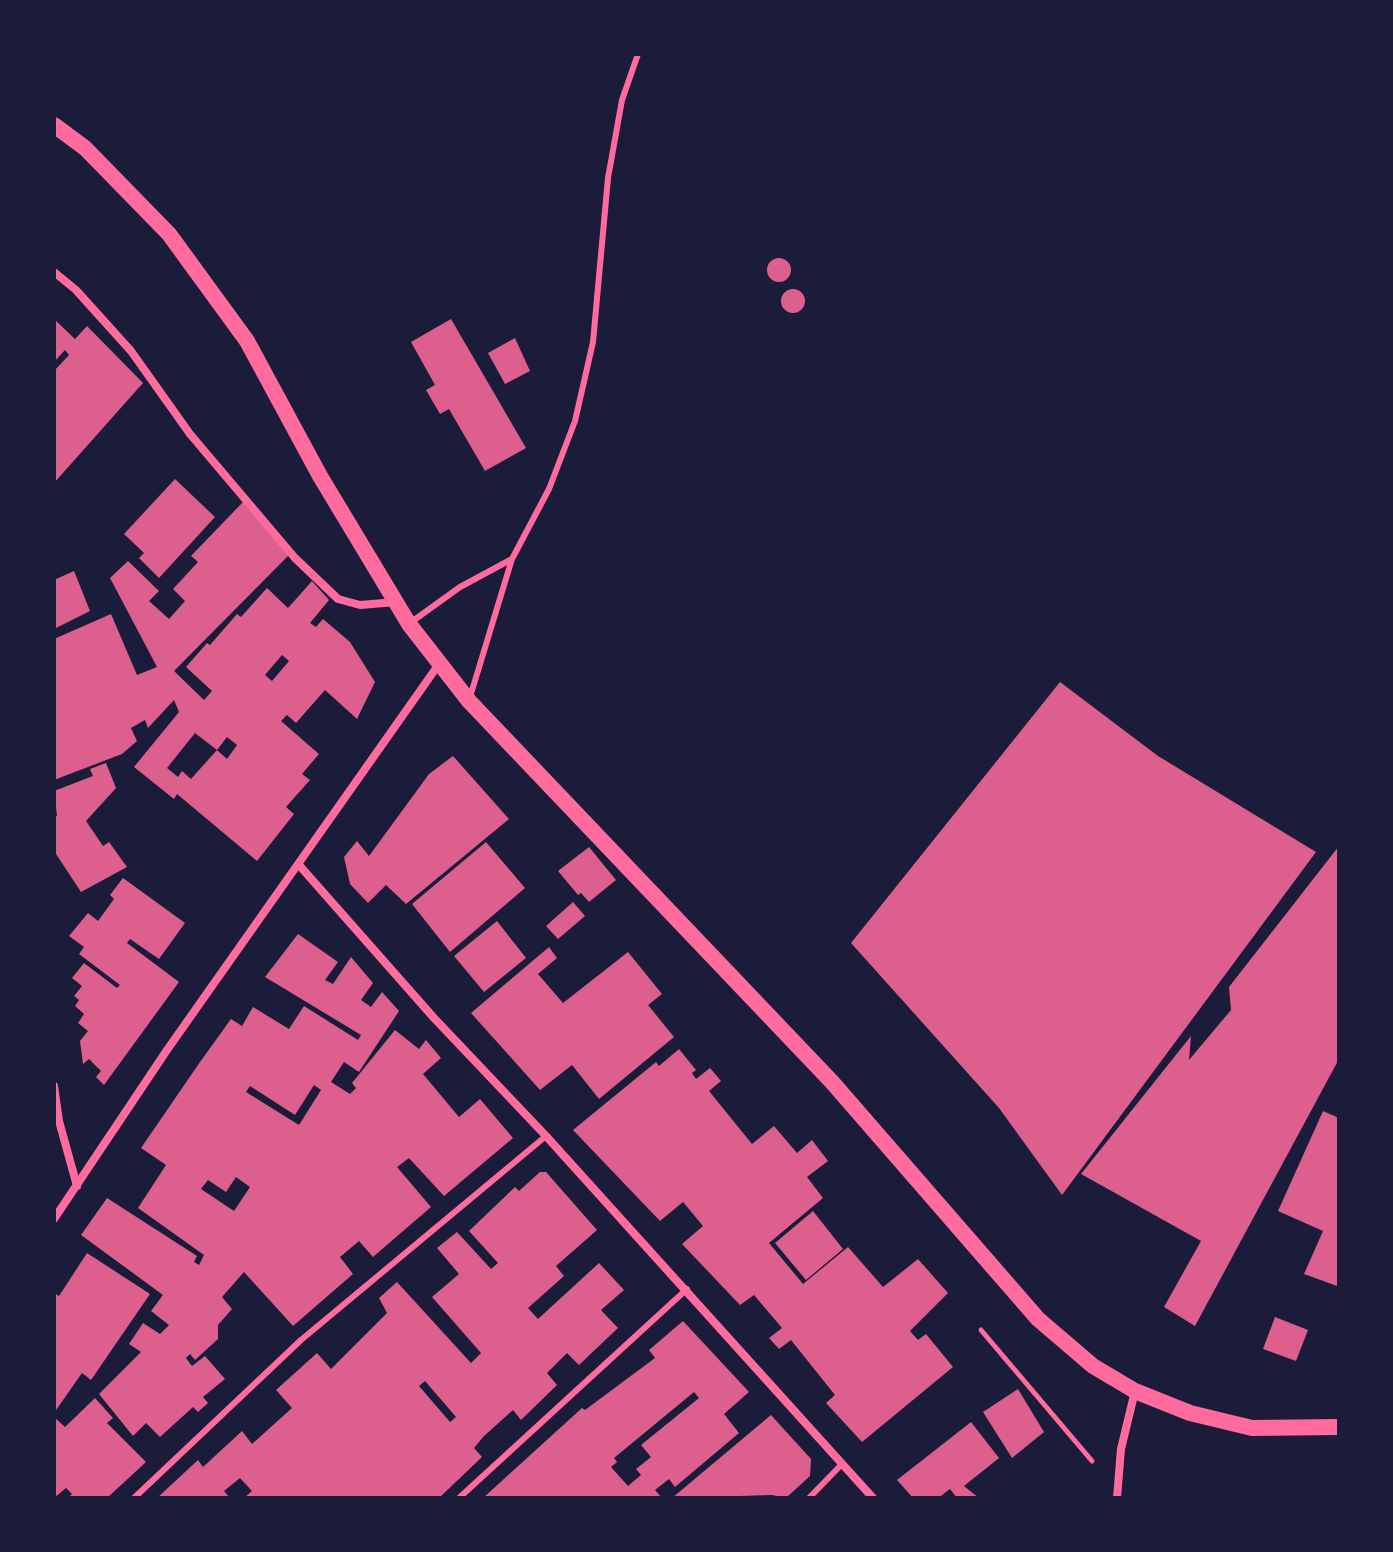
<!DOCTYPE html>
<style>
body{margin:0}
#map{position:relative;width:1393px;height:1552px;overflow:hidden;background:#1b1b3a;font-family:"Asap Condensed",sans-serif}
canvas{display:block}
.frame{position:absolute;inset:0;border:56px solid #1b1b3a;pointer-events:none}
</style>
<div id="map">
<canvas width="1393" height="1552"></canvas>
<div class="frame"></div>
</div>
<script>
const c = document.querySelector('canvas').getContext('2d');
c.lineJoin = 'round';
function fillPath(path, color) { c.fillStyle = color; c.fill(path, 'evenodd'); }
function trace(path, color, width, dash) { c.strokeStyle = color; c.lineWidth = width; c.lineCap = dash ? 'butt' : 'round'; c.setLineDash(dash || []); c.stroke(path); }
fillPath(new Path2D(`
 M767 270a12 12 0 1 1 24 0a12 12 0 1 1-24 0Z
 M781 301a12 12 0 1 1 24 0a12 12 0 1 1-24 0Z
 M54 319 75 339 87 326 143 383 54 483V371L69 355 65 350 54 362Z
 M451 319 526 448 485 471 449 409 440 414 426 390 435 385 411 342Z
 M515 338 530 371 505 384 488 353Z
 M175 479 215 517 159 578 139 558 144 553 124 534Z
 M243 502 289 555 174 671 204 700 212 691 186 667 207 643 210 645 237 614 241 617 267 588 288 608 312 581 329 600 310 623 316 627 323 619 350 642 375 682 357 719 325 690 296 723 287 715 281 721 319 754 302 774 310 780 286 807 294 814 257 861 177 794 174 799 134 767 179 712 174 700 148 728 145 720 131 728 137 741 122 754 54 780V639L111 614 137 675 157 667 110 578 128 561 159 591 149 601 169 619 185 601 173 589 198 562 191 556ZM282 655 289 661 272 681 265 675ZM195 733 217 750 227 737 237 745 227 759 217 750 191 779 182 771 178 777 167 768Z
 M74 571 90 611 54 629V580Z
 M1060 682 1158 756 1316 852 1062 1195 999 1108 851 943Z
 M453 756 509 819 406 904 386 885 368 903 350 884 344 857 357 841 369 856 429 774Z
 M106 763 116 788 86 821 103 846 109 842 127 867 81 892 56 854 54 857V817L57 816 54 791 93 776 90 769Z
 M486 842 525 888 450 952 412 904Z
 M1339 846V1059L1195 1326 1164 1307 1201 1241 1081 1174 1191 1036 1189 1060 1231 1010 1229 987Z
 M589 847 616 880 589 902 581 893 578 895 558 871Z
 M123 878 185 923 159 959 130 939 127 943 179 982 104 1085 96 1077 101 1071 89 1059 83 1064 80 1041 88 1031 78 1023 84 1014 75 1006 79 1000 74 996 82 986 72 978 84 963 117 988 120 985 79 954 84 947 69 936 88 913 98 921 114 899 110 895Z
 M573 902 585 916 558 939 546 926Z
 M497 921 526 958 484 992 454 956Z
 M298 934 338 962 325 980 333 984 351 957 373 983 361 1000 371 1007 382 992 399 1011 359 1072 344 1062 331 1082 350 1094 356 1088 352 1083 395 1030 419 1049 426 1040 441 1058 423 1074 459 1117 480 1099 513 1138 444 1196 409 1158 397 1167 431 1207 373 1257 359 1241 340 1257 353 1274 293 1326 244 1272 222 1297 232 1309 218 1325V1339L195 1360 190 1354 186 1358 192 1366 205 1356 225 1379 203 1397 208 1403 198 1412 193 1407 160 1437 146 1423 133 1436 99 1394 141 1352 129 1344 143 1323 160 1334 169 1325 151 1311 163 1295 81 1235 107 1198 197 1256 194 1262 199 1265 204 1255 138 1208 166 1165 141 1148 200 1062 231 1019 242 1026 253 1007 289 1029 304 1006 358 1040 361 1035 265 977ZM314 1085 321 1090 299 1125 246 1092 250 1086 295 1115ZM236 1177 250 1187 234 1211 201 1189 208 1180 226 1192Z
 M549 947 557 958 538 974 563 1003 628 952 662 994 648 1005 674 1037 599 1099 572 1065 540 1090 471 1013Z
 M679 1049 696 1070 692 1073 696 1079 710 1068 721 1081 709 1091 752 1144 774 1126 797 1153 812 1140 828 1161 807 1177 823 1198 769 1243 803 1284 848 1247 883 1287 918 1259 948 1293 910 1331 918 1340 926 1334 953 1367 862 1442 826 1403 835 1395 791 1340 779 1349 769 1338 782 1328 754 1295 740 1305 682 1244 703 1226 683 1202 660 1221 573 1130 656 1062 659 1066Z
 M1323 1111 1339 1118 1337 1286 1304 1274 1323 1231 1278 1211Z
 M540 1172H546L597 1230 556 1266 564 1276 528 1308 538 1319 599 1263 624 1290 601 1310 618 1328 579 1365 567 1353 547 1373 557 1385 521 1420 513 1410 484 1436 474 1448 482 1457 439 1498H244L252 1491 240 1478 224 1491 230 1498H157L198 1460 203 1467 242 1431 252 1444 292 1408 276 1390 317 1353 331 1369 387 1313 379 1298 397 1282 471 1363 481 1353 432 1297 459 1274 437 1248 457 1232 491 1269 498 1263 469 1231 515 1187 519 1191ZM425 1381 456 1417 450 1422 419 1386Z
 M813 1211 843 1249 806 1280 775 1243Z
 M87 1253 150 1294 91 1380 82 1373 54 1413V1293L59 1296Z
 M1275 1317 1308 1330 1296 1361 1263 1349Z
 M683 1321 749 1392 724 1414 739 1433 675 1487 669 1479 655 1490 662 1498H483L582 1408 585 1410 655 1358 649 1350ZM694 1392 699 1398 641 1445 651 1457 636 1469 641 1475 628 1486 611 1467 617 1462 614 1458Z
 M1018 1389 1044 1432 1012 1458 983 1412Z
 M95 1398 113 1418 107 1423 146 1462 107 1498H68L72 1494 66 1488 54 1498V1417L65 1427Z
 M771 1415 811 1459 810 1476 786 1498 772 1495 672 1498Z
 M971 1422 999 1458 964 1486 979 1498H957L950 1489 938 1498H913L897 1480Z`), '#dd5f8e');
trace(new Path2D(`
 M981 1330 1092 1461`), '#ff6b9d', 5);
trace(new Path2D(`
 M410 623 460 587 512 559
 M470 697 512 559 549 489 575 421 593 342 608 178 622 100 638 54
 M134 1498 301 1340 546 1136
 M459 1498 687 1289
 M809 1498 842 1464`), '#ff6b9d', 6);
trace(new Path2D(`
 M54 272 76 290 131 351 190 434 295 558 338 599 360 605 396 602
 M299 865 434 1018 546 1136 873 1498
 M54 1086 59 1121 77 1186
 M54 1219 167 1050 439 664
 M1117 1498 1121 1449 1135 1391`), '#ff6b9d', 8);
trace(new Path2D(`
 M54 125 85 148 169 234 247 341 320 476 409 624 469 701 832 1082 1038 1319 1093 1366 1135 1391 1190 1413 1252 1428 1339 1427`), '#ff6b9d', 16);
</script>
